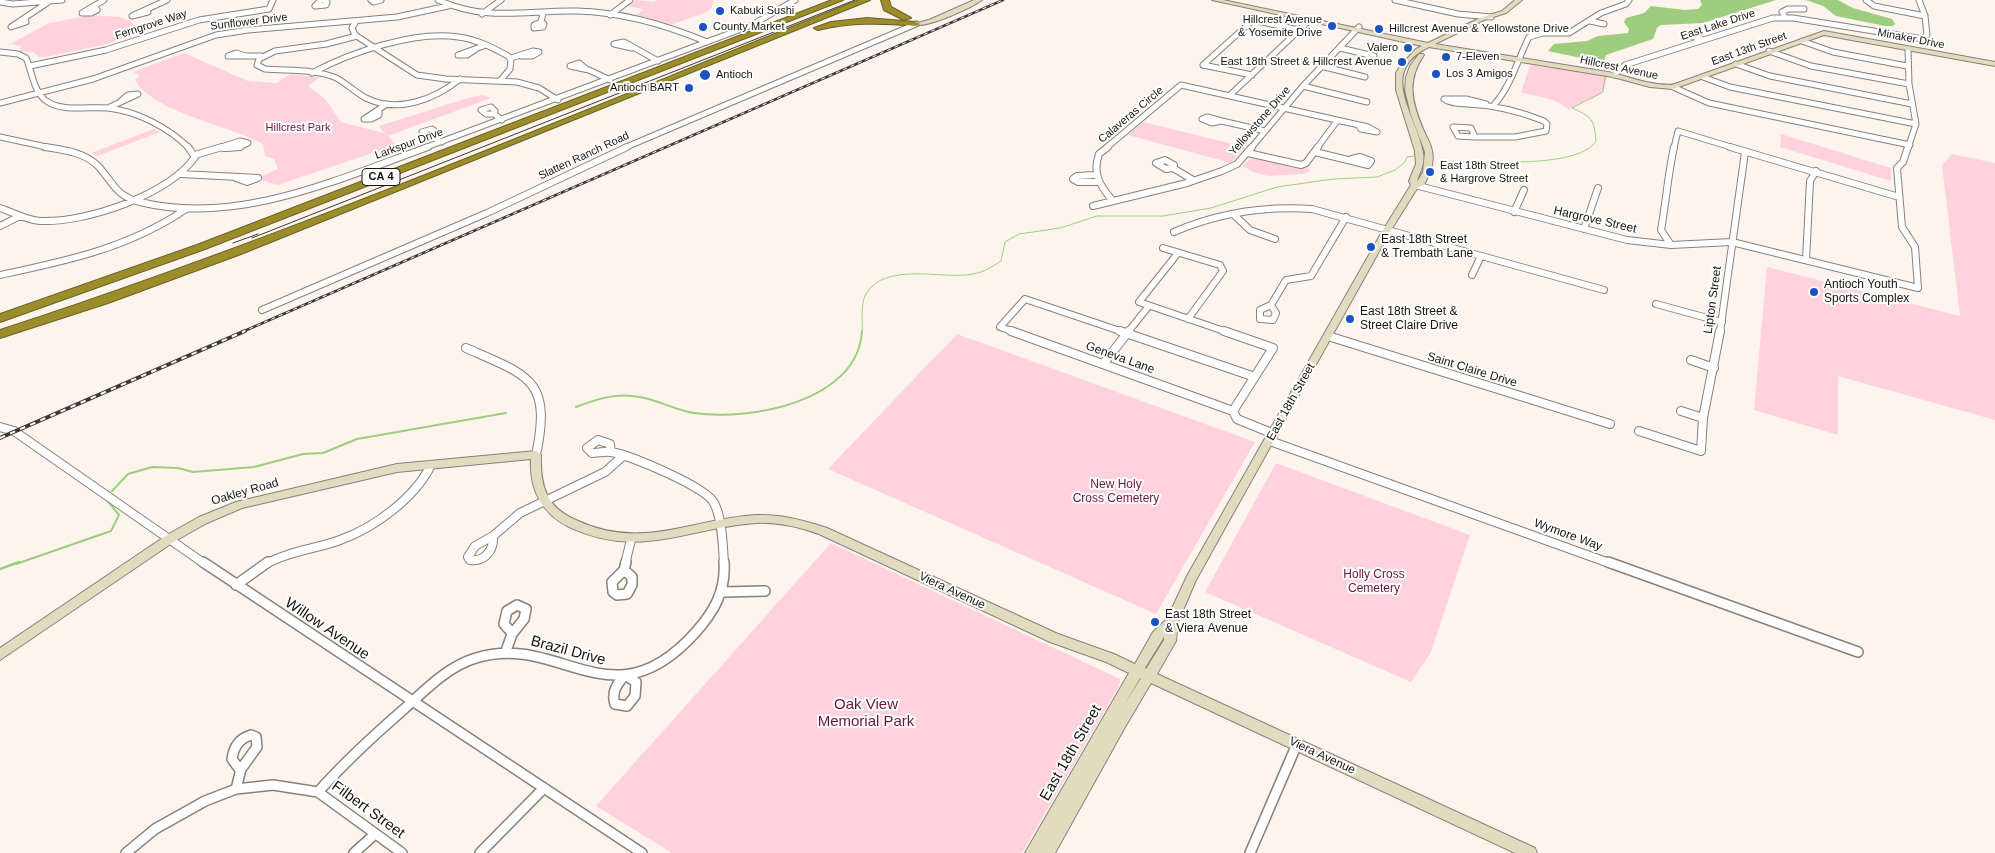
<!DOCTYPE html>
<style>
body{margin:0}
canvas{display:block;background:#fdf5ed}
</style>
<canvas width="1995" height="853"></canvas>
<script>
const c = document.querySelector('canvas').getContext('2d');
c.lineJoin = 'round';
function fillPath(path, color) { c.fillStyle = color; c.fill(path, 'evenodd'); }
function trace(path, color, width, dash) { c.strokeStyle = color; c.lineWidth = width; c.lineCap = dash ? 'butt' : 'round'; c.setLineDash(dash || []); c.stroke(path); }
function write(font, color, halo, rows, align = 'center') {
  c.font = font + ' Arial,sans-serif'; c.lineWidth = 4; c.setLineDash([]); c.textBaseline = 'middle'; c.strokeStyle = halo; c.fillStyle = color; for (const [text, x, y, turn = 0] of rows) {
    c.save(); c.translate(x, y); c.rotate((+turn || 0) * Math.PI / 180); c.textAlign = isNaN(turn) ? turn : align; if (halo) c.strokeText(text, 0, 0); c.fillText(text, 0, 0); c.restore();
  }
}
fillPath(new Path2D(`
 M636 0 654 2 657 0H713L712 7 707 12 671 25 636 15 644 9 627 6Z
 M92 15 120 17 131 21 133 25 144 28 108 44 46 57H39L33 52 20 51 21 46 10 44 49 23Z
 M184 53 248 81 277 83 290 74 319 77 308 86 326 100 341 122 384 133 379 126 468 98 483 95 491 98 388 136 396 145 278 185 260 180 262 176 278 169 274 159 265 156 263 144C229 125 154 113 135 80L140 76 133 72Z
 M1530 65 1607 76C1605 105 1586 95 1569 110 1557 98 1537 96 1521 93Z
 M1143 122 1245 147 1231 163 1128 135Z
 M154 129 160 132 97 156 91 153Z
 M1781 134 1891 168V181L1780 147Z
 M1952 154 1995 163V420L1838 376V435L1754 410 1767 267 1960 316 1942 165Z
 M1255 158 1294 168 1307 167 1310 171 1302 174 1268 176 1253 172 1243 166 1250 159Z
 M957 334 1255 442 1156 614 828 469Z
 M1276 463 1470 535 1431 652 1411 682 1205 592Z
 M831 543 1120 679 1119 686 1022 853H672L596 806Z`), '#ffd2dd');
fillPath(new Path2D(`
 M1700 0H1776L1703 23 1661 25 1657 28 1653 39 1606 55 1602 69 1595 68 1581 58 1548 51 1554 44 1587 41 1598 36 1628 33 1629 29 1624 22 1626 18 1644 13 1651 6 1685 10 1698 9 1702 5Z
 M1806 0H1838L1853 8 1892 19 1895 24 1893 26H1885L1836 16 1823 6Z`), '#9ecd7f');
trace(new Path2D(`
 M1441 161C1474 161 1579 170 1596 141 1594 119 1592 117 1572 108L1603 92 1605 76
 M862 332C863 320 860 305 866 294 885 261 943 280 973 274 984 272 992 267 1001 261L1005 242 1019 234 1060 228 1097 216H1163L1211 208 1277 187 1333 179 1377 177 1395 170 1405 162 1407 157 1414 156`), '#9ecd7f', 1);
trace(new Path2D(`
 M576 407C594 400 612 394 632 396 654 397 673 410 694 413 750 421 858 402 862 331
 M112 491 128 474 152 467 178 468 193 472 254 467 303 454 323 453 357 439 506 413
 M16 564 111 531 119 515 106 499`), '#9ecd7f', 2);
trace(new Path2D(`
 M0 569 19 562`), '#9ecd7f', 2.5);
const streetFar3 = new Path2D(`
 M321 0 315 6 326 5 327 2 324 0
 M371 0 374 2 381 0
 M438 0C486 22 527 10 577 11 622 12 666 25 707 42
 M1395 0 1458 14 1491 17
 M1866 0 1874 6 1925 16
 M0 2 13 4 62 0
 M95 7 97 10 91 13H82L104 0
 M147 10 148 12 132 16 167 0
 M482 14 501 0
 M610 15 630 0
 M1785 17 1782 12 1788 9H1804
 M25 19 26 22 11 27 50 1
 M356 21 352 28 355 35 417 75 446 79 517 82 539 88 558 100
 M1590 21 1604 24
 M541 22 544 24 543 27 534 28V25Z
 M541 22 543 13
 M1688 35 1702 39
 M357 36 326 44 275 51 259 59 257 65 265 69C288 71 313 69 334 77 346 82 355 93 366 98 398 114 435 99 460 79
 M1802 41 1833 52 1907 66
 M632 48 614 44 624 42 658 61
 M1340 48 1374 56
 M476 49 467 55H458L486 45
 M1769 51 1811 66 1909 84
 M0 52 18 54 26 58C32 71 33 90 45 100 62 113 88 106 108 108 137 111 169 128 189 148
 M236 53 246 56H228Z
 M246 56H261
 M511 58 533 51 539 52 532 56H521
 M1736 64 1770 76 1912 104
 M30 66 106 50 199 20 269 9 273 0
 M1321 66 1365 77
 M586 69 579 63 570 66 589 70 610 80
 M312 73C349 53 415 30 458 37 476 39 492 47 508 56L511 60 510 69 500 81
 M1252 75 1203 65 1253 20 1299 30
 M1614 75 1625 65 1773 18H1793L1923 39 1927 35 1925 16 1919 0
 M1703 77 1730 87 1916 124
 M1303 86 1367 102
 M1673 87 1709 103 1910 145
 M1230 95 1310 20
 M0 103 93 79 216 35 248 30 397 17 448 6
 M1494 105C1512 84 1517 61 1529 37L1543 33H1569L1601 13 1626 4 1629 0
 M110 107 138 94 128 95 120 102
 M491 107 495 111 494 114H486L481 110Z
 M379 110V115L371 119H364L387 104
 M494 114 502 120
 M1207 117 1222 121 1212 123 1202 119Z
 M1222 121 1265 131
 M1453 127 1471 128 1475 137 1458 136Z
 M434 136 436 132 432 129 422 132 442 142
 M0 137 51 148
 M1475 137H1515L1546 131 1547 124 1544 121C1519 111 1494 105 1467 104 1458 103 1451 104 1444 99H1466L1486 104
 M218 148 240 141 248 143 239 147 227 148
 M424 148 752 25 795 0
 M624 148 916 24
 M1106 148 1181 85 1368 127 1377 132 1361 129 1359 126
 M1251 148 1303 86 1359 27
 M1317 148 1337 121
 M1674 148 1678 131 1734 148
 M1908 148 1916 124 1909 84 1908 49`);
const streetFar2 = new Path2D(`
 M45 147C64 150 84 152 98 166 113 182 115 196 140 202 238 226 338 179 428 147
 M1108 147 1099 154C1092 174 1100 186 1113 201
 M1730 147 1899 197
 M224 148 240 147
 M1315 152 1368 165 1371 161 1360 157 1352 159
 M1248 153 1301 165 1306 163 1318 147
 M195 155 222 147
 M1165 160 1174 165 1173 168 1166 169 1156 163Z
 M1173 168 1193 180
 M181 174 258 178 247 182 236 178
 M1094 175 1077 176 1073 179 1078 182H1096
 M1415 185 1627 240 1671 245 1732 242 1918 288 1915 247 1902 227 1897 168 1903 162 1908 147
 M1093 206 1187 183 1222 171 1237 164 1252 147
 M0 208C13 212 26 220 40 221 86 223 168 195 195 157L188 147
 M1514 212 1524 190
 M1233 214 1250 230 1275 239
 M0 226 20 216
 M1584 229 1598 188
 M1174 232C1218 213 1264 206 1312 209L1604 290
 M1671 245 1661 230C1666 202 1668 174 1674 147
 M1163 248 1220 265 1223 271 1188 319
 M1178 253 1139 302 1227 332
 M1806 260 1810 181 1816 171
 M0 275C66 261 129 248 186 209
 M1472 275 1481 256
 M1656 304 1722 322
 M1271 305 1276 313 1273 320 1260 319V310Z
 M1271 305 1286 280 1311 276 1346 217
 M262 310 487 213 627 147
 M1015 332 1000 327 1025 299 1123 332
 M1128 332 1148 307
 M1720 332 1745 152`);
const streetFar1 = new Path2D(`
 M1011 331 1233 411
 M1120 331 1255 377
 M1224 331 1273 348 1233 411 1237 419 1274 434
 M1328 336 1610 424
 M466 348C529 376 552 379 536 455
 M1691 360 1714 368
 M1103 364 1129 331
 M1681 411 1703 418
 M0 427 14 431 205 564
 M1639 431 1701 451 1703 418 1720 331
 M1270 441 1612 564
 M611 452 610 444 598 440 587 448 592 453C598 453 605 451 611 452 630 455 706 487 714 503 722 517 723 547 724 564
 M493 536C494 550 485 562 470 560L468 557 475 546Z
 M493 536 520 513 605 472 622 457
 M266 564C289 551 316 549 340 540 374 528 415 498 431 465
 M625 564 631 540`);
const street = new Path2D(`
 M203 562 642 853
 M1608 562 1858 652
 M624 570 632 577V585L627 594 617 595 613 592 612 582Z
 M624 570 626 562
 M236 585 268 562
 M722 592 765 591
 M506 651 512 634 524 619 526 609 517 605 507 611 504 624 512 633
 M625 675 636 682 635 696 627 706 615 704C611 692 617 684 625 675Z
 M236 789 241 769 257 747 256 737 251 735C239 739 234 746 232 759L240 770
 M318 792C344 763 373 736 403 710 424 691 448 666 476 658 561 632 611 726 695 633 714 612 726 591 724 562
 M126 853 155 829 205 801 236 789 273 785 318 792 402 853
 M354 853 375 834
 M480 853 544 788
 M1250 853 1297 744`);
const secondary = new Path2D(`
 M974 0H982C971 8 924 30 913 24L929 20Z
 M1212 0H1223L1428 43 1480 18 1502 11 1515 0H1522L1506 13 1484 20 1435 44 1614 73C1634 79 1651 85 1672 85L1824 31 1995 62V66L1824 35 1673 89 1650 87 1613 77 1429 47C1377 72 1416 113 1423 152 1425 165 1420 170 1417 182L1423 172 1425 152 1411 115 1405 90 1406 77 1410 66 1419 54H1423L1424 55C1406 81 1412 102 1423 129 1426 136 1431 144 1432 151 1435 163 1429 175 1424 185L1418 187 1391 230 1196 580 1178 622 1176 641 1157 674 1535 848 1537 853H1515L1151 683 1125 727 1055 853H1025L1129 673 1106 662 1050 642 819 534C799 527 777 522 756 523 686 528 640 560 569 527 542 514 529 489 531 459L397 472 242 508 207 523 175 541 0 660V648L167 535 199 517 236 502 397 464 536 451 541 455C540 486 546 507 576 520 641 551 691 519 756 515 780 514 804 520 827 528L1058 634 1114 654 1135 664 1153 632 1167 619 1187 576 1383 230 1411 185 1409 181 1416 164 1415 151 1396 90V73L1401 65 1416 49 1422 46ZM1164 637V640L1146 669 1145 668ZM1140 678H1141L1124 705Z`);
const highway = new Path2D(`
 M832 0H843L205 249 0 322V314L197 245Z
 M859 0H870L241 254 108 303 0 338V330C292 235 574 114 859 0Z
 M881 0H889L891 7 911 18 904 20 884 10Z
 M867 18 916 22 920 24 916 26C882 23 851 22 818 30L814 28 831 22Z`);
trace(streetFar3, '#88817a', 7);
trace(streetFar2, '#88817a', 8);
trace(streetFar1, '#88817a', 10);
trace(street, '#88817a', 12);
trace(secondary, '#88817a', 2);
trace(highway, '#6c6223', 2);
trace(streetFar3, '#fff', 5);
trace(streetFar2, '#fff', 6);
trace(streetFar1, '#fff', 8);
trace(street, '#fff', 9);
fillPath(secondary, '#e1dcc0');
fillPath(highway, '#9b8c2c');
trace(new Path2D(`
 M252 238 855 0
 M233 243 258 234`), '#3d3a36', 1);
const railFar1 = new Path2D(`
 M242 332 1003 0`);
const rail = new Path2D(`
 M0 438 245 331`);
trace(railFar1, '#3d3a36', 2.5);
trace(rail, '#3d3a36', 4);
trace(railFar1, '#fff', 1, [4]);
trace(rail, '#fff', 2, [5.5]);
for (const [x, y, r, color] of [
 [720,11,5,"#1a52bf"],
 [1332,26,5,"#1a52bf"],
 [703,27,5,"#1a52bf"],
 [1379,29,5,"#1a52bf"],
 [1408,48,5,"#1a52bf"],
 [1446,57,5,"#1a52bf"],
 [1402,62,5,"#1a52bf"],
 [1436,74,5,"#1a52bf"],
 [705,75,6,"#1a52bf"],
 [689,88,5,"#1a52bf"],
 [1430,172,5,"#1a52bf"],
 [1371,247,5,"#1a52bf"],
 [1814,292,5,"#1a52bf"],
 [1350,319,5,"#1a52bf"],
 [1155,622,5,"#1a52bf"]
]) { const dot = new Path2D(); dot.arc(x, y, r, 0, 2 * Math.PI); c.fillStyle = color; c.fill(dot); trace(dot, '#fff', 2); }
write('11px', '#161411', '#fff', [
 ["Kabuki Sushi",730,11],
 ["Hillcrest Avenue",1322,20,"right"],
 ["& Yosemite Drive",1322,33,"right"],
 ["County Market",713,27],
 ["Hillcrest Avenue & Yellowstone Drive",1389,29],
 ["Valero",1398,48,"right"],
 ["7-Eleven",1456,57],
 ["East 18th Street & Hillcrest Avenue",1392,62,"right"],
 ["Los 3 Amigos",1446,74],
 ["Antioch",716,75],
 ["Antioch BART",679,88,"right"],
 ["East 18th Street",1440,166],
 ["& Hargrove Street",1440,179]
], 'left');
write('11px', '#161411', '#fff', [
 ["Sunflower Drive",249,22,-7],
 ["Ferngrove Way",151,25,-18],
 ["East Lake Drive",1718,25,-18],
 ["Minaker Drive",1911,39,11],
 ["East 13th Street",1749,49,-20],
 ["Hillcrest Avenue",1619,68,12],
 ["Calaveras Circle",1131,115,-40],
 ["Yellowstone Drive",1260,121,-49],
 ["Larkspur Drive",409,144,-20],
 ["Slatten Ranch Road",584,156,-25]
]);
write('11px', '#691738', '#fff', [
 ["Hillcrest Park",298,128]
]);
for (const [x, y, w] of [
 [381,177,38]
]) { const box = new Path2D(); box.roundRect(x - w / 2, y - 8.5, w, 17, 4); c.fillStyle = '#fff'; c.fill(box); trace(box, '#161411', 1); }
write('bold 11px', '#161411', null, [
 ["CA 4",381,177]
]);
write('12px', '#161411', '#fff', [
 ["Hargrove Street",1595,220,13],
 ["Lipton Street",1713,300,-82],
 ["Geneva Lane",1120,358,20],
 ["Saint Claire Drive",1472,370,17],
 ["East 18th Street",1291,402,-61],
 ["Oakley Road",245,492,-16],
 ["Wymore Way",1568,535,20],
 ["Viera Avenue",952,591,25],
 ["Viera Avenue",1322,756,25]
]);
write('12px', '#161411', '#fff', [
 ["East 18th Street",1381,240],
 ["& Trembath Lane",1381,254],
 ["Antioch Youth",1824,285],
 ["Sports Complex",1824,299],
 ["East 18th Street &",1360,312],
 ["Street Claire Drive",1360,326],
 ["East 18th Street",1165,615],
 ["& Viera Avenue",1165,629]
], 'left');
write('12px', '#691738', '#fff', [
 ["New Holy",1116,485],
 ["Cross Cemetery",1116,499],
 ["Holly Cross",1374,575],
 ["Cemetery",1374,589]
]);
write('15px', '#161411', '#fff', [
 ["Willow Avenue",327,629,34],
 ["Brazil Drive",568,651,15],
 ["East 18th Street",1071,753,-60],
 ["Filbert Street",368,810,36]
]);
write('15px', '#691738', '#fff', [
 ["Oak View",866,705],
 ["Memorial Park",866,722]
]);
</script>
